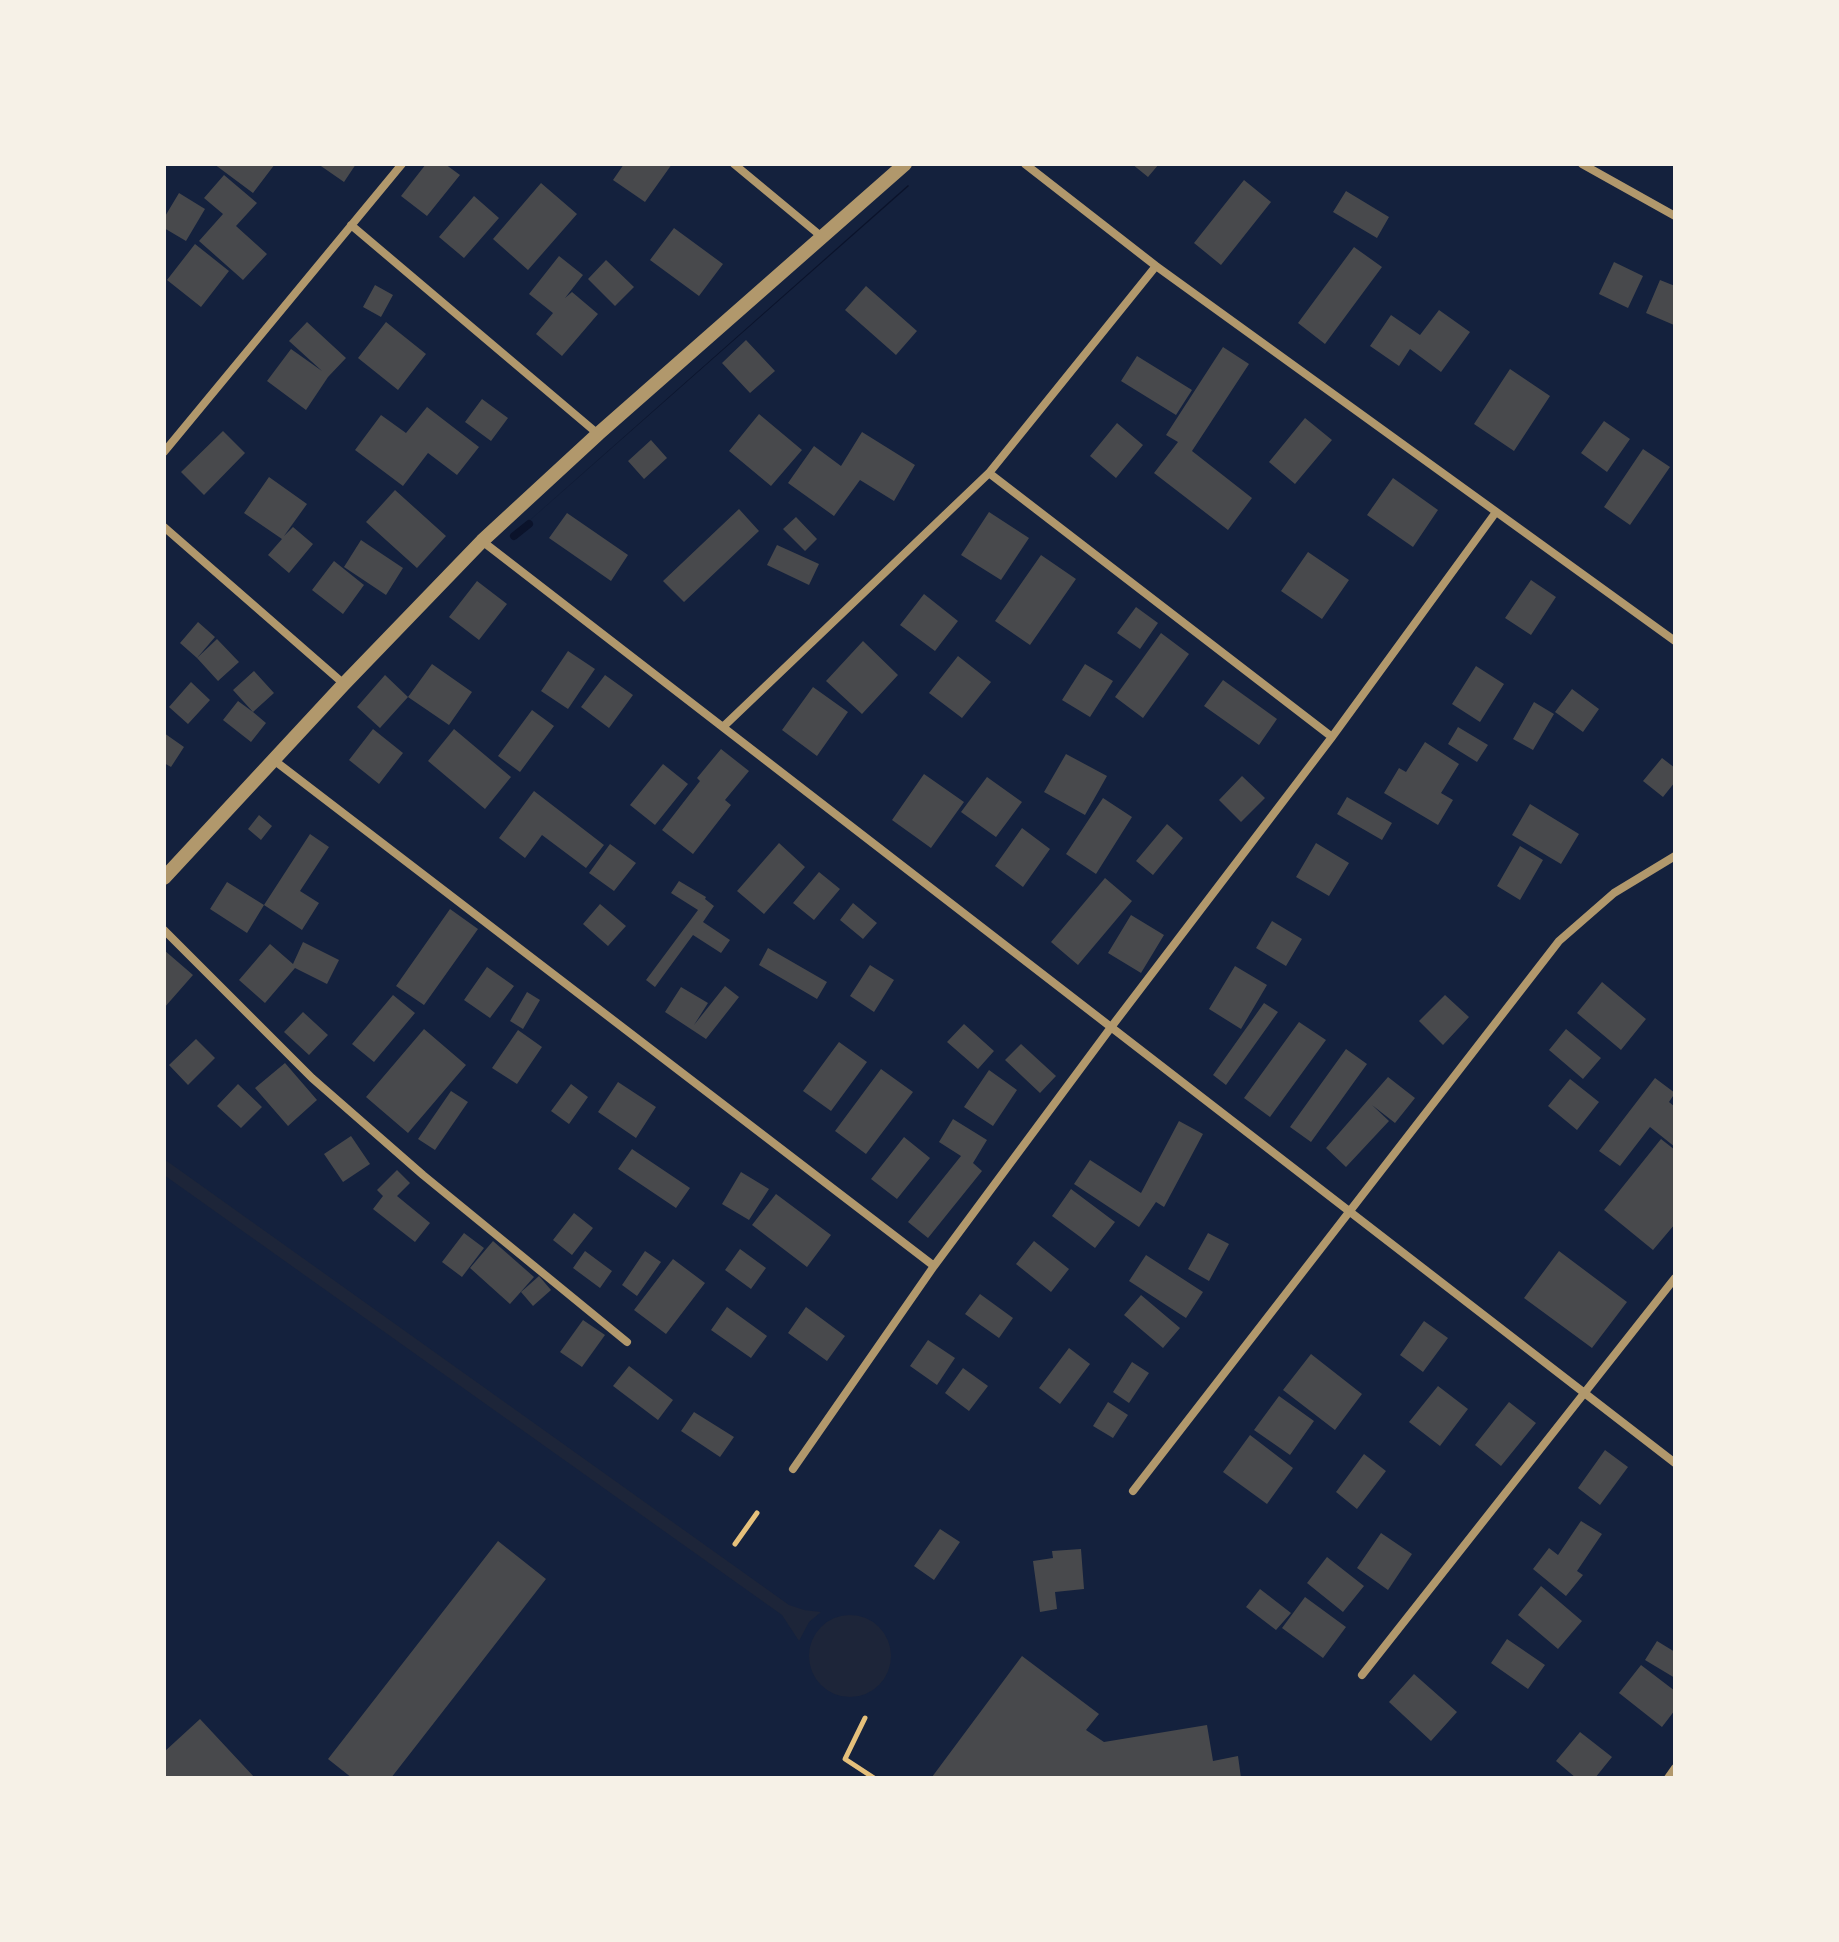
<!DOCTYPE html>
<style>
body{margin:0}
#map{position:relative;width:1839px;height:1942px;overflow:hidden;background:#14213d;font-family:"DejaVu Sans",sans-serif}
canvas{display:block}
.frame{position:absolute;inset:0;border:166px solid #f6f1e7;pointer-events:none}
</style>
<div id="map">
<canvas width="1839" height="1942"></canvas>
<div class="frame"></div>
</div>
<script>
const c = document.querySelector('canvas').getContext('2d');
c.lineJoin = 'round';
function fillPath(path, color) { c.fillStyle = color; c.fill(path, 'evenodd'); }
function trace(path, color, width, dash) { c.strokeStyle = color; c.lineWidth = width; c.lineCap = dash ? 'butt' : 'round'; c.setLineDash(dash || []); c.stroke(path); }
fillPath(new Path2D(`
 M164 1159 789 1605 804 1610 821 1612 809 1622 799 1641 782 1615 164 1175Z
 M809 1656a41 41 0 1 1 82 0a41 41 0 1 1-82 0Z`), '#1d2539');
fillPath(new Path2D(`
 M908 185 909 186 512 536Z`), '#0b132b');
trace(new Path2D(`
 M514 536 529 524`), '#0b132b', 8);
fillPath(new Path2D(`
 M214 164H275L253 193Z
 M318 164H356L344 182Z
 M426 164H445L460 175 427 216 401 196Z
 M624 164H672L645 202 613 180Z
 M1132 164H1159L1148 177Z
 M224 175 257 203 236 226 267 254 243 280 199 241 223 214 204 198Z
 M1244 180 1271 202 1221 265 1194 243Z
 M541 183 577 214 528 270 493 239Z
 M1346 191 1389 217 1377 238 1333 212Z
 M179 193 205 209 186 241 164 228V218Z
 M474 196 499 218 464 258 439 237Z
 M674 228 723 264 699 296 650 260Z
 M195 244 229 271 201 307 167 280Z
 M1354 247 1382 267 1325 344 1298 323Z
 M559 256 583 275 565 298 572 292 598 314 562 356 536 334 553 313 529 294Z
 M606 260 634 287 615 306 588 279Z
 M1614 262 1643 276 1628 308 1599 294Z
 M1660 280 1675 286 1674 325 1646 313Z
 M375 285 393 295 381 317 363 307Z
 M866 286 917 331 896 355 845 310Z
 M1439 310 1470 332 1441 372 1410 349 1399 366 1370 346 1391 315 1420 335Z
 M307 322 346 358 328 377 306 410 267 381 291 349 322 371 289 341Z
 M386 322 426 354 398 390 358 358Z
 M746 340 775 371 750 393 722 363Z
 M1223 347 1249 364 1192 451 1252 498 1228 530 1154 473 1178 442 1166 435Z
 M1137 356 1192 390 1176 415 1121 381Z
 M1510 369 1550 396 1514 451 1474 424Z
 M482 399 508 418 491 441 465 422Z
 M427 407 479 447 457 475 428 453 403 486 355 450 381 415 406 433Z
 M759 414 802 450 771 486 729 451Z
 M1305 418 1332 440 1295 484 1269 462Z
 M1604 421 1630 439 1607 472 1581 453Z
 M1117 423 1143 445 1116 478 1090 456Z
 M223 431 245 453 204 495 181 472Z
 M862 432 915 465 894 501 860 480 834 516 788 483 814 446 841 466Z
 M651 440 667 458 644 479 628 461Z
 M1643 449 1670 467 1630 525 1604 507Z
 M269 477 307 504 284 536 293 527 313 544 289 573 268 555 282 539 244 513Z
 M1393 478 1438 510 1413 547 1367 515Z
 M395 490 446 536 417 568 366 522Z
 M739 509 759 531 684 602 663 581Z
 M989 512 1029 538 1001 580 961 555Z
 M567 513 628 555 611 581 549 538Z
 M796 517 817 539 805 551 783 529Z
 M361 540 403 568 386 595 344 567Z
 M777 545 819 564 809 585 767 565Z
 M1308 552 1349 580 1322 619 1281 591Z
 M1041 555 1076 579 1030 645 995 621Z
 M334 561 364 585 343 614 312 590Z
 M1531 580 1556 597 1531 635 1505 618Z
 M477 581 507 604 479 640 449 617Z
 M924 594 958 621 935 651 900 625Z
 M1136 607 1158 623 1140 649 1117 633Z
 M198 622 215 637 197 658 180 643Z
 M1161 633 1189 654 1143 718 1115 697Z
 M217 639 239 662 218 681 197 658Z
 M863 641 898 675 862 714 826 681Z
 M568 651 595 669 568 709 541 691Z
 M958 656 991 682 962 718 929 693Z
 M432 664 472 692 449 725 408 697Z
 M1085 664 1113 681 1090 717 1062 700Z
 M1476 666 1504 684 1480 722 1452 704Z
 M254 671 274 693 253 712 266 723 251 742 223 720 238 701 253 712 233 690Z
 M385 675 408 697 380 728 357 707Z
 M605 675 633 695 609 728 581 707Z
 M1223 680 1277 719 1259 745 1204 706Z
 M191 682 210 700 188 724 169 707Z
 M813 687 848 712 817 756 782 730Z
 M1572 689 1599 709 1583 732 1555 712Z
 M1534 702 1554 714 1533 750 1513 739Z
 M532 710 554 726 520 772 498 756Z
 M1458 727 1488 745 1477 762 1448 744Z
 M373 729 403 753 379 784 349 760Z
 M454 729 511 777 485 809 428 761Z
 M164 733 184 747 171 767 164 763Z
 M1425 742 1459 764 1441 793 1453 800 1438 825 1384 793 1399 768 1406 772Z
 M721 749 749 771 725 800 731 805 693 854 662 830 700 781 697 778Z
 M1066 754 1107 776 1085 815 1044 792Z
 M1662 758 1675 768V782L1663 797 1643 781Z
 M663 764 688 784 655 825 630 805Z
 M924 774 964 802 931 848 892 820Z
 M1242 776 1265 798 1241 822 1219 800Z
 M987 777 1022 802 996 837 961 812Z
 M534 791 604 845 586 868 542 835 525 858 499 838Z
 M1347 797 1392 823 1382 840 1337 814Z
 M1103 798 1132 817 1096 874 1066 854Z
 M1530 804 1579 834 1561 864 1512 835Z
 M259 815 272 826 261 840 248 829Z
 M1167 824 1183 838 1153 875 1136 861Z
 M1022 828 1050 849 1023 887 995 866Z
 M310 834 329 847 300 891 319 903 302 930 264 905Z
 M779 843 805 867 764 914 737 891Z
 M1316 843 1349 863 1329 896 1296 877Z
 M610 844 636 863 614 891 589 873Z
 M1520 846 1543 860 1520 900 1497 886Z
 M819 872 840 889 814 920 793 903Z
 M1105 878 1132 901 1078 965 1051 942Z
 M679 881 706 897 705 899 714 906 703 922 730 940 721 953 693 935 655 987 646 980 698 910 671 893Z
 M227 882 264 905 247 933 210 909Z
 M853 903 877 923 863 939 840 920Z
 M600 904 626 926 608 946 583 924Z
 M450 909 478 929 424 1005 396 986Z
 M1131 915 1164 935 1141 973 1108 953Z
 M1272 921 1302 939 1286 966 1256 948Z
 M303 942 339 960 327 984 295 968 265 1003 239 980 270 944 293 964Z
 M768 948 827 982 817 999 759 965Z
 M164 950 193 975 164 1008Z
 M870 965 894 980 874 1012 850 996Z
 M1235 966 1267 985 1241 1029 1209 1009Z
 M487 967 514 986 490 1018 464 1000Z
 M1602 982 1646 1019 1621 1050 1577 1013Z
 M725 986 739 997 706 1039 665 1012 681 987 708 1003 694 1025Z
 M527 992 540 1000 523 1029 510 1021Z
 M393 995 415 1013 374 1062 352 1044Z
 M1445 995 1469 1017 1443 1045 1419 1021Z
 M1264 1003 1278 1012 1226 1085 1213 1075Z
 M303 1012 328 1035 309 1055 284 1032Z
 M1299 1022 1326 1040 1270 1117 1244 1098Z
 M964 1024 994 1051 978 1069 947 1042Z
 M424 1029 466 1065 408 1133 366 1097Z
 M1566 1029 1601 1058 1583 1079 1549 1050Z
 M518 1030 542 1047 517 1084 492 1068Z
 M196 1039 215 1058 188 1085 169 1065Z
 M839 1042 867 1062 831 1111 803 1091Z
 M1021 1044 1056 1076 1040 1093 1005 1060Z
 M1346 1049 1367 1064 1311 1142 1290 1127Z
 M285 1063 317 1100 288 1126 255 1088Z
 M881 1069 913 1092 866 1154 835 1131Z
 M989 1070 1017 1090 993 1126 964 1107Z
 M1388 1077 1415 1098 1395 1123 1372 1105 1389 1121 1346 1167 1326 1148Z
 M1655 1078 1675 1093 1669 1102 1675 1107V1147L1650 1127 1620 1166 1599 1151Z
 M1570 1079 1599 1102 1577 1130 1548 1106Z
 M618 1082 656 1107 636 1138 598 1112Z
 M238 1084 262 1107 241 1128 217 1106Z
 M571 1084 588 1097 569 1124 551 1111Z
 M451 1091 468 1102 435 1150 418 1139Z
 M953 1119 987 1140 973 1163 982 1171 928 1238 908 1222 961 1156 939 1142Z
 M1179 1121 1203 1134 1164 1207 1156 1202 1139 1227 1074 1184 1090 1160 1141 1193Z
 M351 1136 370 1164 343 1182 324 1154Z
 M904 1137 930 1158 897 1199 871 1179Z
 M1661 1139 1675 1150V1224L1653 1250 1604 1210Z
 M632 1149 690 1188 676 1208 618 1169Z
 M397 1170 410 1183 397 1196 430 1223 415 1242 373 1209 383 1196 377 1190Z
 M741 1172 769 1189 749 1220 722 1204Z
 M1071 1189 1115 1222 1095 1248 1052 1216Z
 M776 1194 831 1235 807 1267 752 1225Z
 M574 1213 593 1228 572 1255 553 1240Z
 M464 1233 484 1248 462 1277 442 1262Z
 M1208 1233 1229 1244 1209 1281 1188 1269Z
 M493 1241 534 1277 510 1304 470 1268Z
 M1034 1241 1069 1269 1051 1292 1016 1264Z
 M740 1249 766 1268 751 1289 725 1270Z
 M585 1251 612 1271 600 1288 573 1268Z
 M645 1251 661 1262 637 1296 622 1285Z
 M1559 1251 1627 1302 1592 1348 1524 1298Z
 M1146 1255 1203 1292 1186 1318 1129 1281Z
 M673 1259 705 1283 666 1334 634 1310Z
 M539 1276 551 1290 533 1306 521 1292Z
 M980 1294 1013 1318 999 1338 965 1314Z
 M1141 1295 1180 1328 1163 1348 1124 1315Z
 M727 1307 767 1336 751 1358 711 1330Z
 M806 1307 845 1336 827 1361 788 1333Z
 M583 1320 605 1335 582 1367 560 1352Z
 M1424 1321 1448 1338 1423 1372 1400 1355Z
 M928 1340 955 1358 937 1385 910 1366Z
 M1069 1348 1090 1364 1060 1404 1039 1388Z
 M1311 1354 1362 1394 1335 1430 1283 1390Z
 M1132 1362 1149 1373 1129 1403 1113 1392Z
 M629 1366 673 1400 658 1420 613 1386Z
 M963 1368 988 1386 969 1411 945 1393Z
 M1438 1386 1468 1409 1440 1446 1409 1422Z
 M1279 1396 1314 1421 1290 1455 1254 1430Z
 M1108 1402 1128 1415 1113 1438 1093 1426Z
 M1509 1402 1536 1423 1501 1466 1475 1445Z
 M694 1412 734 1437 720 1457 681 1431Z
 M1250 1435 1293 1468 1267 1504 1223 1472Z
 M1605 1450 1628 1467 1600 1505 1578 1488Z
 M1364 1454 1386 1471 1357 1509 1336 1492Z
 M1581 1521 1602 1534 1577 1571 1583 1575 1566 1596 1533 1569 1549 1548 1558 1555Z
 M940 1529 960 1542 934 1580 914 1566Z
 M1381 1533 1412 1554 1388 1590 1357 1568Z
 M498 1541 546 1579 391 1778H352L328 1759Z
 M1081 1549 1084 1589 1055 1592 1057 1609 1040 1612 1033 1561 1053 1558 1052 1551Z
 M1327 1557 1364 1586 1343 1612 1307 1583Z
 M1541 1586 1582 1621 1558 1649 1518 1615Z
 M1260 1589 1291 1613 1276 1630 1246 1607Z
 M1305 1597 1346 1627 1323 1658 1282 1628Z
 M1507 1639 1545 1665 1528 1689 1491 1663Z
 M1657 1641 1675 1652V1678L1645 1660Z
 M1022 1656 1099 1714 1086 1730 1104 1742 1207 1725 1213 1761 1238 1756 1241 1778H934L932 1777Z
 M1641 1665 1675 1691V1710L1662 1727 1619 1693Z
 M1414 1674 1457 1712 1431 1741 1389 1702Z
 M200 1719 255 1778H164V1752Z
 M1580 1732 1612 1757 1595 1778H1576L1556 1761Z`), '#48494c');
trace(new Path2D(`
 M735 1544 757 1513
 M865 1718 845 1759 874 1778`), '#e5c07b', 5);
trace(new Path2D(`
 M734 164 822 237
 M1025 164 1156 266 1675 641
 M1582 164 1675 216
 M351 225 598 434
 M164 452 402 164
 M989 473 1332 737
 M164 527 344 684
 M482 541 1675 1463
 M724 726 989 473 1156 266
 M275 761 934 1266
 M164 930 312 1078 423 1175 627 1342
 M793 1469 934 1266 1112 1026 1332 737 1496 512
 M1133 1491 1559 941 1614 893 1675 856
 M1362 1675 1675 1278
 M1668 1778 1675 1768`), '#b1986c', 8);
trace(new Path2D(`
 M164 878 344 684 482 541 598 434 905 164`), '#b1986c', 14);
</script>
